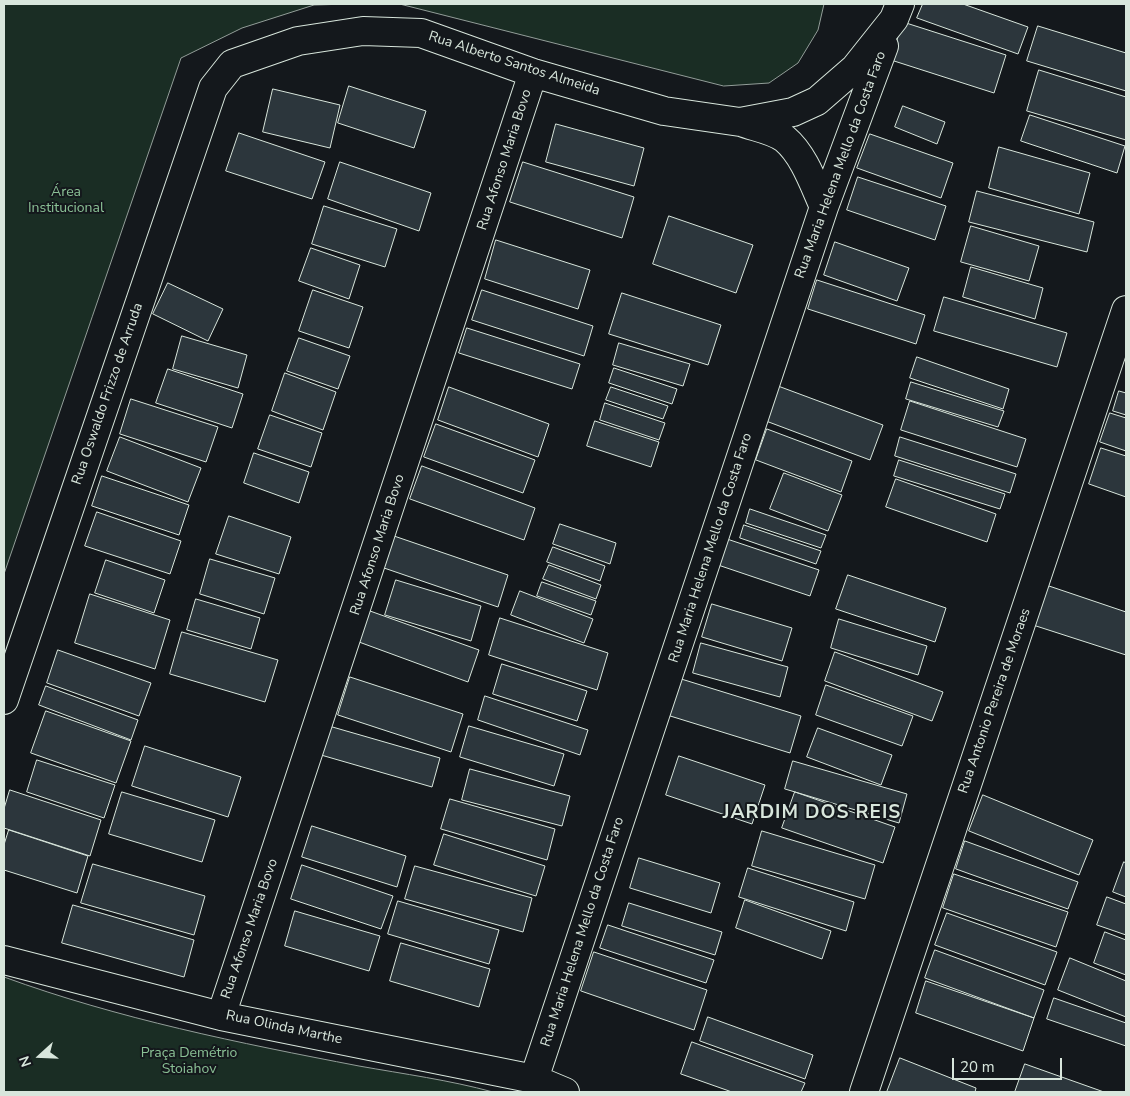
<!DOCTYPE html>
<meta charset="utf-8">
<style>
body{margin:0}
#map{position:relative;width:1130px;height:1096px;overflow:hidden;background:#14181c;font-family:"Nunito Sans",sans-serif}
canvas{display:block}
.frame{position:absolute;inset:0;border:5px solid #d8e6dc;pointer-events:none}
.north{position:absolute;left:15px;top:1031px;width:50px;height:50px;-webkit-text-stroke:4px #14181c;paint-order:stroke;rotate:250deg;font-size:14px;font-weight:700;line-height:20px;text-align:center;color:#d8e6dc}
.north::after{content:'';display:block;margin:auto;width:18px;height:22px;background:#d8e6dc;clip-path:polygon(50% 0,100% 100%,50% 72%,0 100%)}
.scale{position:absolute;left:952px;top:1058px;width:110px;height:22px;box-sizing:border-box;border:2px solid #d8e6dc;border-top:0;padding-left:6px;font-size:15px;line-height:18px;white-space:nowrap;color:#d8e6dc;-webkit-text-stroke:4px #14181c;paint-order:stroke}
</style>
<div id="map">
<canvas width="1130" height="1096"></canvas>
<div class="frame"></div>
<div class="north">N</div>
<div class="scale">20 m</div>
</div>
<script>
const c = document.querySelector('canvas').getContext('2d');
c.lineJoin = 'round';
function fillPath(path, color) { c.fillStyle = color; c.fill(path, 'evenodd'); }
function trace(path, color, width, dash) { c.strokeStyle = color; c.lineWidth = width; c.lineCap = dash ? 'butt' : 'round'; c.setLineDash(dash || []); c.stroke(path); }
function write(font, color, halo, rows, align = 'center') {
  c.font = font + ' "Nunito Sans",sans-serif'; c.lineWidth = 4; c.setLineDash([]); c.textBaseline = 'middle'; c.strokeStyle = halo; c.fillStyle = color; for (const [text, x, y, turn = 0] of rows) {
    c.save(); c.translate(x, y); c.rotate((+turn || 0) * Math.PI / 180); c.textAlign = isNaN(turn) ? turn : align; if (halo) c.strokeText(text, 0, 0); c.fillText(text, 0, 0); c.restore();
  }
}
const green = new Path2D(`
 M4 4H349L314 5 242 28 181 58 4 574Z
 M400 4H824L818 30 798 63 769 83 724 86Z
 M4 977C119 1019 239 1043 359 1066 404 1074 449 1080 493 1092H4Z`);
fillPath(green, '#1a2d24');
trace(green, '#939e99', 1);
const building = new Path2D(`
 M923 4H963L1028 27 1018 54 917 18Z
 M903 22 1006 55 994 93 891 60Z
 M1038 26 1126 53V91L1027 61Z
 M1039 70 1126 97V140L1027 111Z
 M349 86 426 111 414 148 338 123Z
 M273 89 340 105 330 148 263 132Z
 M903 106 945 122 937 144 895 127Z
 M1030 115 1125 146 1117 173 1021 141Z
 M556 124 644 148 634 186 546 162Z
 M239 133 325 162 312 199 226 171Z
 M870 134 953 163 941 198 857 168Z
 M999 147 1090 173 1079 214 989 188Z
 M340 162 431 193 419 231 328 199Z
 M523 162 634 197 622 238 510 202Z
 M858 177 946 206 935 240 847 210Z
 M977 191 1094 222 1087 252 969 222Z
 M324 206 397 229 385 267 312 244Z
 M669 216 753 245 736 293 653 264Z
 M971 226 1039 246 1029 281 961 262Z
 M496 240 590 270 578 309 485 279Z
 M835 242 909 268 897 301 824 275Z
 M311 248 360 265 349 299 299 281Z
 M971 267 1043 288 1035 319 963 297Z
 M817 280 925 315 916 344 808 309Z
 M168 283 223 309 208 341 153 314Z
 M313 290 363 307 349 348 299 331Z
 M482 290 593 326 584 356 472 320Z
 M622 293 721 325 708 365 609 334Z
 M944 297 1067 333 1057 367 934 331Z
 M467 328 580 364 572 389 459 353Z
 M182 336 247 355 238 388 173 369Z
 M299 338 350 356 338 389 287 371Z
 M619 343 690 364 683 386 613 365Z
 M917 357 1009 389 1003 409 910 378Z
 M614 368 677 389 672 404 609 383Z
 M168 369 243 394 232 428 156 403Z
 M285 373 336 392 323 430 272 411Z
 M911 382 1004 411 998 427 906 399Z
 M778 386 883 425 870 460 766 421Z
 M449 387 549 424 538 457 438 420Z
 M611 387 668 406 663 419 606 400Z
 M1119 391 1126 393V415L1113 411Z
 M131 399 218 427 206 462 120 434Z
 M910 401 1026 439 1017 467 901 430Z
 M605 403 665 423 659 440 600 420Z
 M1110 413 1126 418V451L1100 442Z
 M270 415 322 433 311 467 258 449Z
 M595 421 659 442 651 467 587 446Z
 M436 424 535 460 523 493 424 457Z
 M767 429 852 461 841 492 756 460Z
 M120 437 201 468 188 502 107 471Z
 M900 437 1016 474 1010 493 895 456Z
 M1101 448 1126 456V497L1089 484Z
 M254 453 309 472 299 503 244 483Z
 M899 460 1005 494 1000 509 894 476Z
 M422 466 535 508 524 540 410 499Z
 M784 473 842 495 828 531 770 509Z
 M102 476 189 505 179 535 92 506Z
 M896 479 996 514 987 542 886 507Z
 M750 509 826 535 821 548 746 523Z
 M97 512 181 541 170 574 85 546Z
 M229 516 291 537 279 574 216 554Z
 M560 524 616 543 610 564 553 544Z
 M744 525 821 551 816 564 740 538Z
 M394 536 508 575 498 607 384 568Z
 M727 539 819 570 810 596 718 565Z
 M553 547 605 566 600 581 547 562Z
 M210 559 275 578 264 614 200 594Z
 M106 560 165 580 154 613 95 593Z
 M549 565 601 585 596 599 543 579Z
 M848 575 946 608 935 642 836 609Z
 M396 580 481 606 471 641 385 615Z
 M542 582 596 601 591 615 537 596Z
 M1046 585 1126 612V655L1033 625Z
 M520 591 593 619 584 643 511 615Z
 M90 594 170 620 155 669 75 643Z
 M196 599 260 618 251 649 187 630Z
 M712 604 792 628 782 661 702 637Z
 M370 611 479 650 468 682 359 642Z
 M500 618 608 653 597 690 489 655Z
 M839 619 927 646 918 675 831 648Z
 M182 632 278 660 265 702 170 674Z
 M701 643 788 667 780 697 693 673Z
 M58 650 151 683 139 716 47 683Z
 M835 652 943 692 932 721 825 681Z
 M502 664 587 691 577 721 493 694Z
 M350 677 463 714 451 752 338 715Z
 M678 678 801 716 790 753 667 715Z
 M826 685 913 716 902 746 816 715Z
 M46 686 138 720 131 740 39 705Z
 M485 696 588 730 580 755 478 720Z
 M46 711 131 741 116 783 31 753Z
 M329 726 440 758 432 787 321 755Z
 M469 726 564 754 554 786 460 757Z
 M818 728 892 755 881 785 807 757Z
 M145 746 241 777 228 817 132 786Z
 M679 756 765 785 752 824 666 795Z
 M37 760 115 785 104 818 27 792Z
 M793 761 907 794 899 823 785 789Z
 M470 769 570 796 562 826 462 800Z
 M10 790 101 820 90 856 4 828V809Z
 M122 792 215 820 202 862 109 834Z
 M795 792 895 827 883 863 782 828Z
 M983 795 1093 840 1079 875 969 831Z
 M450 799 555 829 547 860 441 829Z
 M312 826 406 856 397 887 302 857Z
 M9 830 88 856 77 893 4 870V845Z
 M762 831 875 865 865 899 752 866Z
 M444 834 545 866 536 896 434 865Z
 M965 841 1078 882 1068 909 956 869Z
 M639 858 720 883 711 913 630 888Z
 M1124 862 1126 863V897L1113 892Z
 M93 864 205 896 194 935 81 903Z
 M302 865 393 896 381 929 291 899Z
 M415 866 532 898 523 932 405 899Z
 M748 868 854 902 846 931 739 897Z
 M954 874 1068 912 1056 947 943 908Z
 M1107 897 1126 904V935L1097 925Z
 M745 900 831 931 822 959 736 928Z
 M398 901 499 930 489 964 388 934Z
 M629 903 722 932 715 955 622 926Z
 M73 905 194 940 184 977 62 943Z
 M295 911 380 936 369 971 285 946Z
 M947 913 1057 952 1045 985 935 945Z
 M608 925 714 960 706 983 600 948Z
 M1105 932 1126 940V975L1094 963Z
 M401 943 490 969 479 1007 390 981Z
 M935 950 1044 990 1034 1018 925 978Z
 M594 952 707 990 694 1030 581 991Z
 M1070 958 1126 981V1017L1058 990Z
 M926 981 1034 1018 1023 1051 916 1013Z
 M1054 998 1126 1023V1046L1047 1019Z
 M708 1017 813 1055 805 1079 700 1041Z
 M692 1042 805 1083 801 1092H732L681 1074Z
 M900 1058 976 1088 975 1092H887Z
 M1025 1064 1104 1092H1015Z`);
fillPath(building, '#2c363c');
trace(building, '#d8e6dc', 1);
const minor = new Path2D(`
 M741 122C754 127 774 130 785 139 804 155 814 185 824 207
 M4 700 213 88 232 64 298 41 363 31 421 33 533 73 664 111 740 122 793 112 817 101 855 68 894 19 900 4
 M4 960 221 1016 534 1079 565 1092
 M221 1016 533 73
 M534 1079 824 207 884 46
 M864 1092 1126 310`);
trace(minor, '#d8e6dc', 30);
trace(minor, '#14181c', 28);
write('14px', '#d8e6dc', '#14181c', [
 ["Rua Alberto Santos Almeida",514,64,18],
 ["Rua Afonso Maria Bovo",505,160,-72],
 ["Rua Maria Helena Mello da Costa Faro",841,165,-70],
 ["Rua Oswaldo Frizzo de Arruda",108,394,-71],
 ["Rua Afonso Maria Bovo",378,545,-72],
 ["Rua Maria Helena Mello da Costa Faro",711,548,-72],
 ["Rua Antonio Pereira de Moraes",995,701,-71],
 ["Rua Afonso Maria Bovo",250,929,-71],
 ["Rua Maria Helena Mello da Costa Faro",583,932,-72],
 ["Rua Olinda Marthe",284,1028,12]
]);
write('14px', '#8ac095', '#14181c', [
 ["Área",66,193],
 ["Institucional",66,209],
 ["Praça Demétrio",189,1054],
 ["Stoiahov",189,1070]
]);
c.letterSpacing = '1px';
write('bold 19px', '#d8e6dc', '#14181c', [
 ["JARDIM DOS REIS",812,813]
]);
c.letterSpacing = '0px';
</script>
